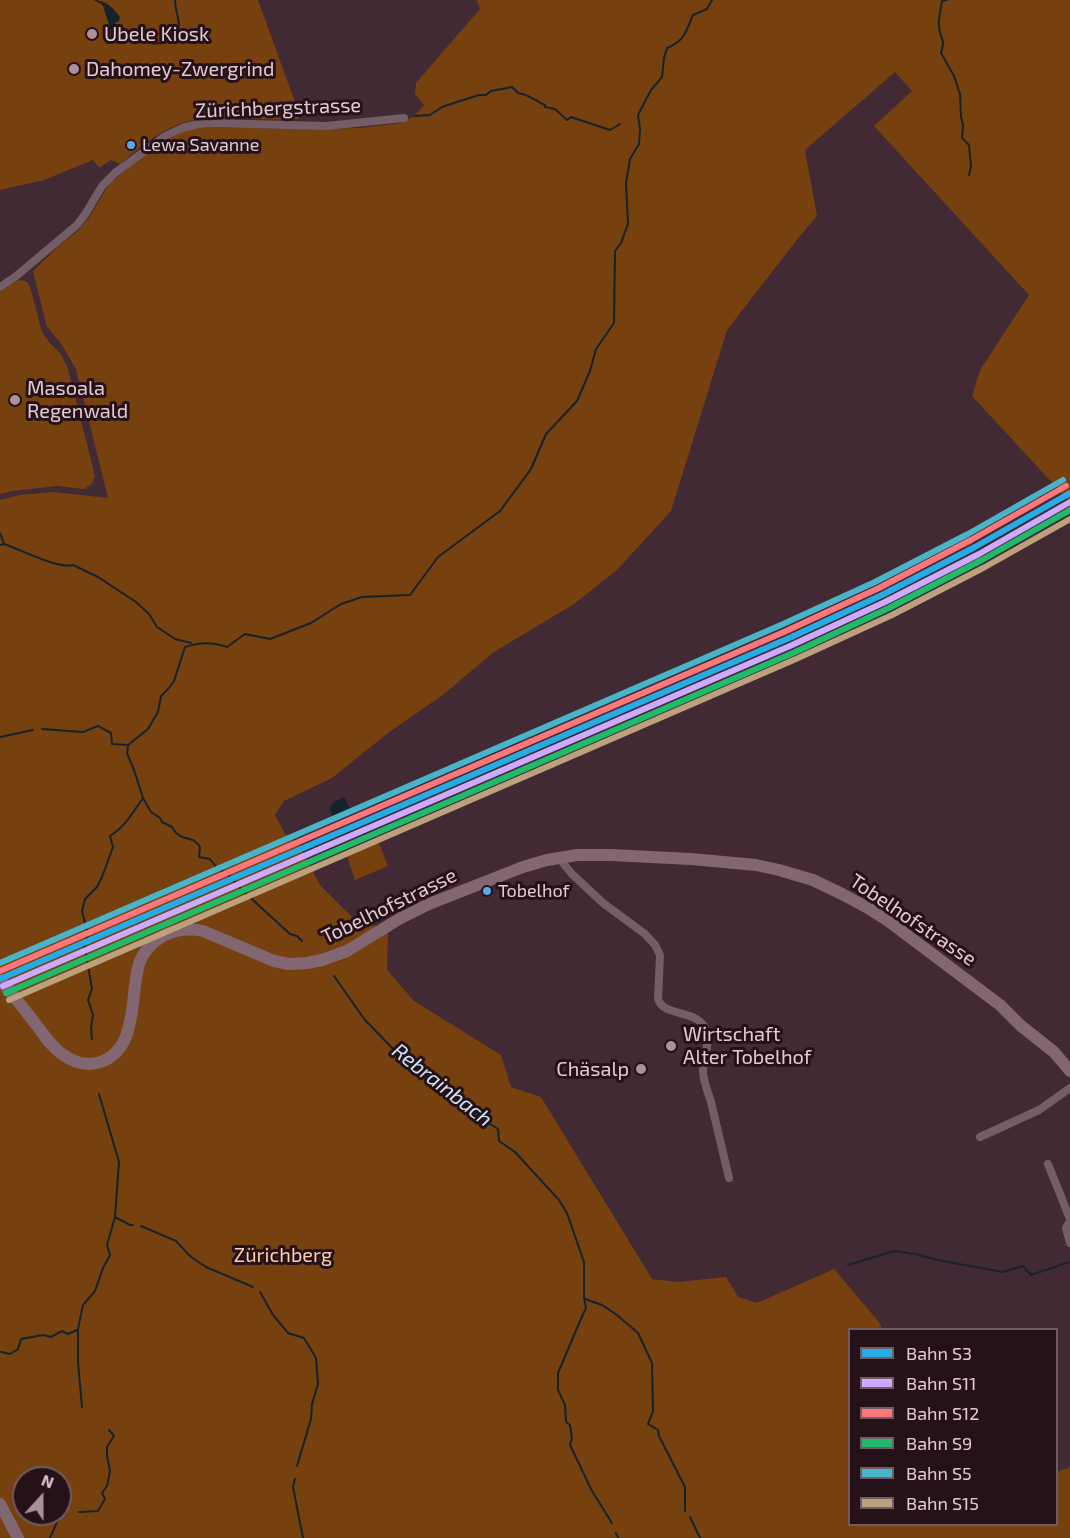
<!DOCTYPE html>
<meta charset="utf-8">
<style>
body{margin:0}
#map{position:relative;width:1070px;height:1538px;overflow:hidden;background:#412a33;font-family:"Exo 2",sans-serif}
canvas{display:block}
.legend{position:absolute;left:848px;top:1328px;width:210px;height:198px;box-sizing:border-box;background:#251219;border:2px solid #725b63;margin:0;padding:8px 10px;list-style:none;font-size:18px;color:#e5c9d2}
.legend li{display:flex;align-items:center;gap:12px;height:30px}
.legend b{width:30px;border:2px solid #725b63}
.north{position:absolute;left:12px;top:1466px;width:60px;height:60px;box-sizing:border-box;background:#251219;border:2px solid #725b63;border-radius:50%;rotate:21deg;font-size:16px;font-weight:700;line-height:24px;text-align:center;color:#e5c9d2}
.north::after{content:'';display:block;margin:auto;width:21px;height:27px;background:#ac919a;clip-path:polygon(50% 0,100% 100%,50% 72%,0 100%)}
</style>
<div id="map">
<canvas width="1070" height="1538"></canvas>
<ul class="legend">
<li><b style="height:8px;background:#26abe4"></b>Bahn S3</li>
<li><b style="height:8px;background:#caf"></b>Bahn S11</li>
<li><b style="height:8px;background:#fb777b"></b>Bahn S12</li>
<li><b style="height:8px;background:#20ba6a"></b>Bahn S9</li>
<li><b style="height:8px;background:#48b4ca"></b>Bahn S5</li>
<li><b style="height:8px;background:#bda07c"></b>Bahn S15</li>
</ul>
<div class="north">N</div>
</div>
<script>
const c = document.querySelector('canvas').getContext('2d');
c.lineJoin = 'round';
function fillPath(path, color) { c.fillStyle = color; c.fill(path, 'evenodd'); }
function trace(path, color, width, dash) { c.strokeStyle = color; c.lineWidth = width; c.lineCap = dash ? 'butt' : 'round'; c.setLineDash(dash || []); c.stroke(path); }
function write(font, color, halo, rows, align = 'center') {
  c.font = font + ' "Exo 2",sans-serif'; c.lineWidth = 6; c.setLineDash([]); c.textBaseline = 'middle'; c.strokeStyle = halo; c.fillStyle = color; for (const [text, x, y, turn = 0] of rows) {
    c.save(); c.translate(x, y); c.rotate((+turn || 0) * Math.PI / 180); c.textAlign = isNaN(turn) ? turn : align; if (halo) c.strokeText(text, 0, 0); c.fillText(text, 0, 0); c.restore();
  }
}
fillPath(new Path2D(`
 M0 0H258L295 102 299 119C279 120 258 119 238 118 219 118 200 117 182 123 158 131 139 148 120 164L111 160 99 168 93 160 44 180 0 190Z
 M477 0H1070V502L972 396 980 370 1029 295 874 126 912 91 895 72 805 150 817 216 796 241 727 330 671 511 617 570 574 604 494 652 444 694 388 733 332 778 284 801 275 815 285 834 299 845 320 885 352 917 388 931 387 970 414 1001 501 1055 511 1087 541 1097 652 1279 678 1282 726 1277 738 1297 757 1303 834 1269 879 1322 882 1329 850 1330V1524H1056L1057 1472 1070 1467V1538H0V500L20 495 54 492 108 498 76 369 62 345 47 327 33 271 60 245 79 230 90 216 109 184 139 159 167 140 183 131 199 127 311 129 359 128 400 123 413 117 424 105 415 94 416 83 480 9ZM24 1478H60V1514H24Z
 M20 280 27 282 30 287 42 332 49 342 61 354 68 369 95 476 92 484 84 489 57 486 13 491 0 494V292L15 282Z
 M379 843 388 866 355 880 347 856Z`), '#77400f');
fillPath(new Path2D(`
 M93 0C105 0 113 7 120 17L119 21 115 23 116 27 135 34V36L128 39 120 34 111 31 103 6 100 3Z
 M344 797 350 808V812L336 817H333L329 807 334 802Z`), '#16232d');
trace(new Path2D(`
 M947 0 942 1C941 9 938 20 939 27 940 40 946 37 941 53L954 76 960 94 961 117 963 125 962 138 969 145 971 166 969 175
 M147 42C162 46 179 42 179 24 178 16 175 8 175 0
 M415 116 430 115 442 107 457 102 479 95H486L491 91 512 87 518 93C528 94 536 101 545 105V107L555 109 567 120 571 117 610 130 620 124
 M0 533 4 544
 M0 545 4 544C21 550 58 569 73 565L98 577 136 602 149 614 157 627 175 639 191 643
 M42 729 83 732 98 726 111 733 112 744 128 745
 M0 737 33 730
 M302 941 297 936 290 934 242 890 228 874 217 868 210 859 199 857 200 848 199 845 193 840 182 837 176 833 172 827 162 822 160 818 151 812 143 798 134 770 127 753 128 745 148 729 158 712 161 696 168 689 174 681 185 647C201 642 212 642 227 647L245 634 270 639 311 623 341 604 362 597 410 595 438 557 500 511 531 469 546 434 577 401 590 371 596 349 614 323 615 251 621 243 628 224 626 183 630 159 639 144 640 129 638 115 651 90 662 77 664 58 667 48C685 41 686 31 693 15L707 9 712 0
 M334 976 365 1020 398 1054 435 1077 468 1110 498 1129 499 1141 515 1152 559 1200 567 1213 584 1262V1298L586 1308 580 1321 558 1373V1390L565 1405 566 1422 570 1425 572 1438 570 1445 592 1491 612 1523
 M92 1039 91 1028 93 1015 88 1000 92 989 84 943 88 935 82 911 85 899 97 887 102 877 113 847 110 836C125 827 133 812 143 798
 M115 1217 130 1225H133
 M141 1226 176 1241 191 1257 206 1267 253 1287
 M848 1265 894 1251 916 1254 937 1260 1003 1272 1023 1266 1031 1275 1069 1262
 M260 1292 273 1315 288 1333 304 1338 316 1358 318 1384 312 1404 311 1419 297 1466
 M585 1299 602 1305 617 1315 638 1333 652 1363 653 1411 648 1424 658 1430 659 1436 685 1487V1511
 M1 1352 10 1354 18 1349 21 1339 43 1335 51 1337 62 1331 68 1334 77 1330
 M82 1407 78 1362V1329L83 1305 95 1291 103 1268 110 1255 107 1245 115 1217 119 1162 99 1094
 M295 1479 293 1487 303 1538
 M79 1512 98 1511 105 1499 102 1493 107 1486 110 1471 107 1456V1447L114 1436 109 1430
 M690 1517 700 1538
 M616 1533 618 1538
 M50 1538 58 1520`), '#16232d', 2);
trace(new Path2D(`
 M0 287 15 277 77 225 86 213 102 186 115 173 165 136 182 128 198 124 211 123 326 126 404 118
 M561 857 563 863 572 874 603 903 645 934 655 945 660 955 658 999C664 1018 697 1008 706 1030 711 1042 703 1058 703 1071 703 1081 708 1092 711 1102 717 1127 723 1153 729 1178
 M980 1137 1039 1110 1070 1088
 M1048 1164 1070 1219
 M1070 1221 1066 1228 1070 1243`), '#745d66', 8);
trace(new Path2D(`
 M0 980C14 995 25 1011 38 1027 45 1037 52 1047 62 1054 73 1062 84 1066 97 1063 138 1053 130 999 138 968 141 954 151 943 163 936 176 929 189 928 203 931L274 961 289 964 307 963 322 960 347 951 399 919 429 904 523 867 547 860 577 855H611L691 859 756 865 779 870 813 880 844 895 866 907 887 920 1000 1005 1020 1025 1054 1052 1070 1071
 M0 1504 18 1538`), '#826671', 12);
trace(new Path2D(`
 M0 979 787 639 882 595 975 547 1070 493`), '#26abe4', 6);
trace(new Path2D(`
 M3 986 790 646 885 602 979 554 1070 502`), '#caf', 6);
trace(new Path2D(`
 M0 971 784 632 879 588 971 540 1066 486`), '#fb777b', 6);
trace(new Path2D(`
 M6 993 793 653 889 608 982 560 1070 510`), '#20ba6a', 6);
trace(new Path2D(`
 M0 963 781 625 875 582 968 534 1063 480`), '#48b4ca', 6);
trace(new Path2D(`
 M9 1000 796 659 892 615 985 567 1070 519`), '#bda07c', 6);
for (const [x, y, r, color] of [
 [92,34,6,"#ac919a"],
 [74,69,6,"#ac919a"],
 [131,145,5,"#5aa8eb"],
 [15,400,6,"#ac919a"],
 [487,891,5,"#5aa8eb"],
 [671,1046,6,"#ac919a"],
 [641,1069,6,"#ac919a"]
]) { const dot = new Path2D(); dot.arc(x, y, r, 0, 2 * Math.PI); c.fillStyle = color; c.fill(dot); trace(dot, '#251219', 2); }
write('18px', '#e5c9d2', '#251219', [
 ["Lewa Savanne",142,145],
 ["Tobelhof",498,891]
], 'left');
write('20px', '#e5c9d2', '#251219', [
 ["Ubele Kiosk",104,34],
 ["Dahomey-Zwergrind",86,69],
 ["Masoala",27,388],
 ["Regenwald",27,411],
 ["Wirtschaft",683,1034],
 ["Alter Tobelhof",683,1057],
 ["Chäsalp",629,1069,"right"]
], 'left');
write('20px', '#e5c9d2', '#251219', [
 ["Zürichbergstrasse",278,108,-2],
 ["Tobelhofstrasse",389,906,-26],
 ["Tobelhofstrasse",913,920,34]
]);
write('20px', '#fecead', '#251219', [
 ["Zürichberg",283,1255]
]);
write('italic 21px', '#cce6f6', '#251219', [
 ["Rebrainbach",442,1085,38]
]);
</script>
